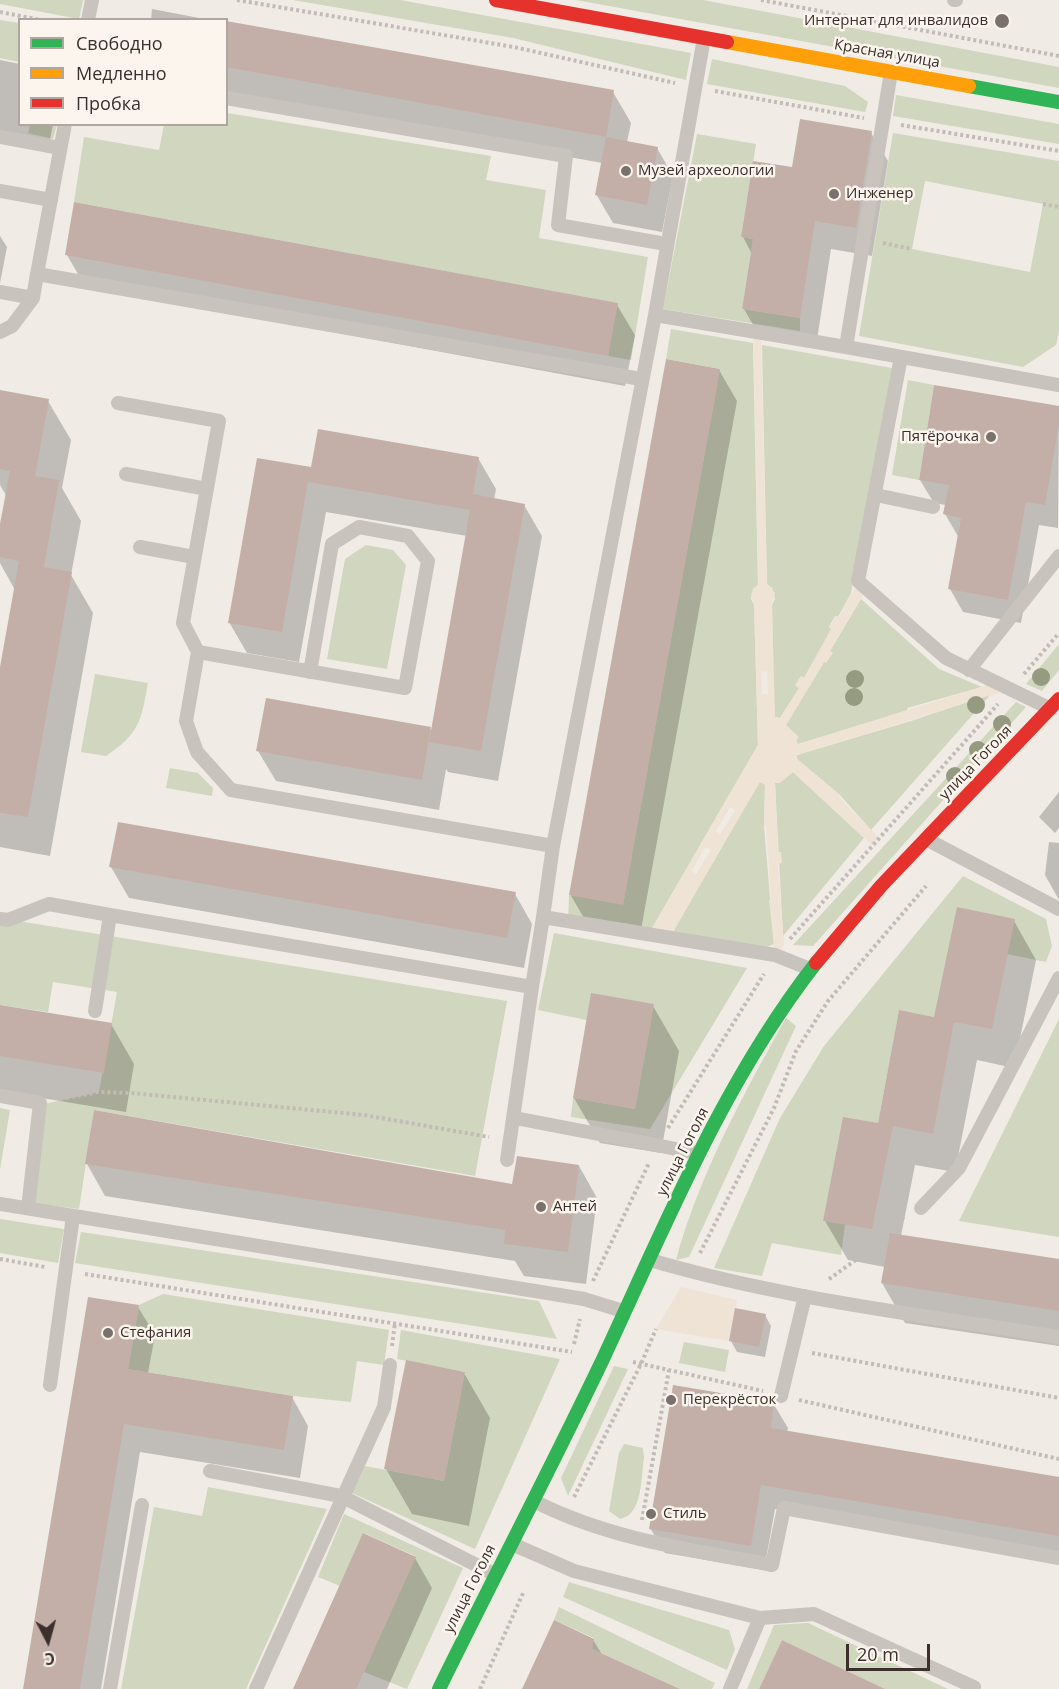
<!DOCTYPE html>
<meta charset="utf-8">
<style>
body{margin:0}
#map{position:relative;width:1059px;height:1689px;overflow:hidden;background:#f0ebe5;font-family:"Open Sans",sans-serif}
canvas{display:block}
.legend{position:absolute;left:18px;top:18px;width:210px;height:108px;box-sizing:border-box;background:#fbf5ee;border:2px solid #aea6a0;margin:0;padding:8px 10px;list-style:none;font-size:18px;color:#3b302b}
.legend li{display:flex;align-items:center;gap:12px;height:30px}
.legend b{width:30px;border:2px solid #aea6a0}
.north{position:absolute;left:18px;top:1611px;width:60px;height:60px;-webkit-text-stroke:4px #fbf5ee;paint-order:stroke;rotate:174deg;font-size:16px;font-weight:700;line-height:24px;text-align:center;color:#3b302b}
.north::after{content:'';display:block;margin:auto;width:21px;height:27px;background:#3b302b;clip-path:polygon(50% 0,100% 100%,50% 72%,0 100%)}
.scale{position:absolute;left:846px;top:1644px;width:84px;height:27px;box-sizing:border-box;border:3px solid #3b302b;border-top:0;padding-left:8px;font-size:18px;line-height:21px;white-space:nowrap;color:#3b302b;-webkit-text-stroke:4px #fbf5ee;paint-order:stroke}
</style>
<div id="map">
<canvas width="1059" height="1689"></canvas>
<ul class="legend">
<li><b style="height:8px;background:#30b455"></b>Свободно</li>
<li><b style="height:8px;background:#ff9f0a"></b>Медленно</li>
<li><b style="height:8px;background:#e5322d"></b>Пробка</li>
</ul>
<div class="north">С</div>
<div class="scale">20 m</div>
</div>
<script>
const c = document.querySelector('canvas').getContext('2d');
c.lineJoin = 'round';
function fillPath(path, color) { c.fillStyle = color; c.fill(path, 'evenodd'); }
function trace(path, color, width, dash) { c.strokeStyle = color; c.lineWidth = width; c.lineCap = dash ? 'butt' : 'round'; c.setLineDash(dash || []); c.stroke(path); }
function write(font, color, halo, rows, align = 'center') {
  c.font = font + ' "Open Sans",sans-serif'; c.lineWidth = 5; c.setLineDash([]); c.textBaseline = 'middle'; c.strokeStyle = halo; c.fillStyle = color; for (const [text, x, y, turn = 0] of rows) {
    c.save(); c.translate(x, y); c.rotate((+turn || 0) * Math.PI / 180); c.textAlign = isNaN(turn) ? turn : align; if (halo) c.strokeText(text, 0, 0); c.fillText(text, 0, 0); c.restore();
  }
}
fillPath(new Path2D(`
 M0 0H83L79 19 0 4Z
 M293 0H400L691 53 686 80 513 38Z
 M576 0H703L1059 67V88Z
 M0 20 19 23V62L0 58Z
 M712 59 845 86 868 102 865 112 707 84Z
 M896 95 1059 124V144L893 116Z
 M227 113 491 156 486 180 546 190 539 238 648 257 631 360 608 356 617 303 74 202 84 137 159 150 164 125 226 124Z
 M30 125H57L53 139 28 133Z
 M893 133 1059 161V331L1056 345 1023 367 859 336ZM925 181 1043 204 1030 272 912 249Z
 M697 134 756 144 741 237 753 239 742 309 800 318V331L663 309Z
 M671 329 753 343 758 585 753 589 751 599 754 604 758 745 648 935 568 922 569 895 623 904 720 369 666 359Z
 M762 345 892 368 851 593 838 617 835 616 829 627 832 629 804 678 801 676 796 686 799 688 780 718 774 717 772 605 775 599 772 588 767 584Z
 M908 380 934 385 919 480 892 475Z
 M366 545 393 550 406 565 387 669 327 659 345 559Z
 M861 599 939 669 982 687 907 708 908 711 798 744 796 740 798 738 786 725 824 662 832 653 830 651Z
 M1059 644V670L1042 691 1026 684Z
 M95 674 148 683C141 721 140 733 106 756L81 752Z
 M991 694 871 830 840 795 797 759V755L911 721Z
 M1016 702 1026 707 813 946 793 945Z
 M170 768 198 773 213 788 212 796 166 788Z
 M793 772 864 838 783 936 775 783Z
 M759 782 765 784 764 826 774 944 767 947 673 932Z
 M963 876 1046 919 1052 946 1046 962 1007 954 934 1017 899 1011 878 1123 823 1221 845 1224 841 1255 772 1243 762 1276 714 1268 780 1118 824 1046Z
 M0 918 507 1001 475 1176 94 1110 79 1209 33 1203 44 1104 99 1092 117 992 53 982 48 1012 0 1005Z
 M554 933 747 968 650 1129 571 1117 573 1098 635 1109 654 1004 586 1020 538 1010Z
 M786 1018 796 1026 689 1257 676 1260C699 1175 743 1095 786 1018Z
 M1059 1019V1237L959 1221Z
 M0 1108 10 1110 0 1169Z
 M0 1219 64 1229 58 1263 0 1253Z
 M81 1232 539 1301 557 1339 75 1263Z
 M163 1294 389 1330 384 1365 357 1361 351 1402 293 1396 128 1369 139 1305Z
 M401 1330 560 1359 475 1549 352 1493 365 1466 444 1481 465 1372 397 1359Z
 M684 1342 729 1350 725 1372 679 1363Z
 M614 1366 628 1369 568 1496 561 1478Z
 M624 1444 643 1448 644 1457C641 1476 643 1515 620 1519L609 1511 619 1453Z
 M208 1487 327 1509 246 1689H121L154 1507 202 1516Z
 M344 1514 463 1568 407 1689 364 1672 415 1556 364 1533 340 1586 318 1577Z
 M569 1582 729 1630 735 1649 727 1670 563 1597Z
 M559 1607 715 1683 712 1689H680L592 1649 594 1638 554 1620Z
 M808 1623 948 1689H885L782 1640 759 1689H747L774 1625Z`), '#d1d6bf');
fillPath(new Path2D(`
 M753 332 761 333 767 584 775 593 772 605 775 717 780 718 799 688 795 685 801 676 804 678 831 629 829 628 836 616 839 617 858 581 866 590 830 651 833 653 826 663 824 662 786 725 799 737 796 740 798 744 997 682 1011 689 797 755V759L840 795 839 797 879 838 872 845 793 772 780 783H775L778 852H781L782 863 778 864 784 945 775 955 769 900 771 899 766 826H764L765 785 760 782 669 938 648 935 758 745 754 604 751 594 758 584ZM767 671 768 694H762L761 672ZM730 807 735 810 720 835 716 831ZM705 847 711 850 696 874 692 871Z
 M681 1287 737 1300 729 1341 656 1329Z`), '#eee3d5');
fillPath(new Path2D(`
 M152 9 210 20H151Z
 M226 22 613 92 631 123 627 142 657 148 673 176 662 232 613 223 596 194 602 163 226 94Z
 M0 60 20 64V124H53L49 145 0 136Z
 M871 133 888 161 872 256 831 249 816 346 760 337 744 309 752 254 743 237 793 169Z
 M0 236 7 247 0 283Z
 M67 255 617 305 635 335 625 386 85 286Z
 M719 370 737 401 640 935 588 925 570 894Z
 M48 401 71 440 62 488 81 521 71 575 93 613 50 856 0 847V676L15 590 0 563V533L7 497 0 485V406Z
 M1059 407 1058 528 1039 525 1021 623 963 612 950 589 959 538 945 514 946 505 934 503 920 480Z
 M478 458 496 489 494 500 524 505 542 536 498 781 448 772 446 769 439 810 276 781 258 751 430 729 432 732 467 536 326 512 299 662 247 653 229 622 312 469Z
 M1059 792V828L1055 833 1039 817Z
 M1049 842 1059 843V900L1045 875Z
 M111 867 515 894 532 924 524 968 129 898Z
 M1014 921 1036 960 1014 1068 977 1060 955 1172 915 1165 901 1236 1059 1260V1346L905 1323 882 1283 885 1267 848 1260 825 1221 936 1019Z
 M0 1006 111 1024 134 1064 126 1112 0 1091Z
 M653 1006 679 1051 661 1153 600 1143 574 1098Z
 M87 1164 513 1185 579 1166 597 1198 586 1284 524 1276 515 1261 105 1196Z
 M138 1307 155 1335 148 1373 292 1397 308 1426 300 1478 140 1452 101 1689H25Z
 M765 1315 771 1326 765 1357 737 1352 731 1341Z
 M464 1373 490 1418 469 1526 412 1514 386 1469Z
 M773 1403 788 1428 787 1432 1059 1478V1557L775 1509 764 1570 665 1553 650 1528Z
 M415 1558 432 1588 387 1689H295Z
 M593 1640 603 1656 677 1689H524Z`), '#0003');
fillPath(new Path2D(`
 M226 21 614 90 606 137 226 67Z
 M800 119 872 131 856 228 815 221 800 318 742 309 753 239 741 237 753 161 792 167Z
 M606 137 658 147 647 205 595 195Z
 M74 202 618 303 608 356 65 255Z
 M666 359 720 369 623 905 569 895Z
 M934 385 1059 406V424L1045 505 1026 502 1008 600 948 589 961 518 943 514 949 485 919 480Z
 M0 390 49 399 35 476 59 480 44 567 72 572 28 817 0 813V667L19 561 0 557V524L10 471 0 469Z
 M318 429 479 457 473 494 525 504 481 751 429 742 470 510 308 482 282 632 228 623 257 458 311 467Z
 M266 698 431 727 422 780 256 751Z
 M118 822 516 892 507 938 109 867Z
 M957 907 1015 919 992 1029 954 1022 933 1134 893 1126 872 1229 823 1221 843 1117 878 1123 899 1010 934 1017Z
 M591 993 654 1004 635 1109 573 1098Z
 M0 1005 112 1023 104 1073 0 1056Z
 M94 1110 512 1184 517 1156 579 1165 568 1252 504 1244 505 1230 85 1164Z
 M890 1233 1059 1259V1311L881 1283Z
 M88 1297 139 1305 128 1369 293 1396 284 1450 124 1424 80 1689H23Z
 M735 1308 766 1314 759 1347 729 1341Z
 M406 1360 465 1372 444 1481 384 1469Z
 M673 1385 774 1402 771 1428 1059 1477V1536L761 1485 751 1546 649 1529Z
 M363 1533 416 1557 364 1672 356 1689H293Z
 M554 1620 594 1639 592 1649 680 1689H522Z
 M782 1640 885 1689H759Z`), '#c3afa7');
trace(new Path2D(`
 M237 0 514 47 675 83
 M761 0 1059 56
 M0 12 41 20
 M715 91 864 118
 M901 125 1059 151
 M1043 204 1059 207
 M883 243 912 249
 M1024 674 1059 633
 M790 939 998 704
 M60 1099 99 1092 131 1093 364 1115 489 1137
 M668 1128 764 974
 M881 1231 904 1217
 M700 1253 774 1108 796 1051 828 1001 926 886
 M0 1259 45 1267
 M85 1274 572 1352
 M829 1279 877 1245
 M593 1281 649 1163
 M574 1344 580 1319
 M392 1346 395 1323
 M812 1353 1059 1398
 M633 1362 763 1391
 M799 1400 1059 1459
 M574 1497 641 1364 656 1329
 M642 1520 669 1370
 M480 1689 524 1591`), '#c2bbb6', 4, [3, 3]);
trace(new Path2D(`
 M954 0H956
 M88 20 92 0
 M704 38 655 315 846 347
 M891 72 846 347 1059 385
 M226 98 566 156 558 225 666 244
 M65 124 37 274 641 379
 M0 137 60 148
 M0 191 51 200
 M0 292 33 298 37 274
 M655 315 553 846 543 917 775 955 810 969
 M0 332 12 326 33 298
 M901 357 858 581 946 658 1051 709
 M118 403 219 421 183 623 198 652 186 721 197 752 231 790 553 846
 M126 474 207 489
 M876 495 933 507
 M140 547 194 557
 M198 652 405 688 428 561 408 536 359 527 332 544 310 672
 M969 670 1059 556
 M926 839 1059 909
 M0 919 8 920 49 904 110 915
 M95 1011 110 915 532 987 543 917
 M0 1096 40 1103 28 1208
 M515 1118 697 1153
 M507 1160 532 987
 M0 1204 584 1299 623 1311
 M921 1208 959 1168 1059 978
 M650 1260C783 1299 923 1315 1059 1337
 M50 1385 73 1216
 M781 1396 805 1296
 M210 1471 341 1496 494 1574
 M534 1501C608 1539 691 1550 772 1565L784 1508 1059 1558
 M512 1544 574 1571 760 1618 814 1614 974 1687
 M110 1689 142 1505
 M256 1689 384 1407 390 1365
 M730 1689 760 1618`), '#c9c3be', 14);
trace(new Path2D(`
 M969 86 1059 102
 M439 1689C493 1579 550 1470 603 1359 666 1224 723 1082 816 963`), '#30b455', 14);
trace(new Path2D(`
 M727 42 969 86`), '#ff9f0a', 14);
trace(new Path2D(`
 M496 0 727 42
 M816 963 881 886 1059 699`), '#e5322d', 14);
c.fillStyle = '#959b80';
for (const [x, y] of [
 [1041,677],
 [855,679],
 [854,697],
 [976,705],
 [1002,724],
 [978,750],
 [955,776]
]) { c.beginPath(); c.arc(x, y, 9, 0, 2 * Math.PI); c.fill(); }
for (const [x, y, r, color] of [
 [1002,21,8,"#7a716c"],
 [626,171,6,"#7a716c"],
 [834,194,6,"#7a716c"],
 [991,437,6,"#7a716c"],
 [541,1207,6,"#7a716c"],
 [108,1333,6,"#7a716c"],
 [671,1400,6,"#7a716c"],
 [651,1514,6,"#7a716c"]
]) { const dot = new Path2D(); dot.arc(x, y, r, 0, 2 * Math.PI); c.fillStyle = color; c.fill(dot); trace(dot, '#fbf5ee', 2); }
write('15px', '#3b302b', '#fbf5ee', [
 ["Интернат для инвалидов",988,21,"right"],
 ["Музей археологии",638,171],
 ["Инженер",846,194],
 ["Пятёрочка",979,437,"right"],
 ["Антей",553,1207],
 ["Стефания",120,1333],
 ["Перекрёсток",683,1400],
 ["Стиль",663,1514]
], 'left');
write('15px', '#3b302b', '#fbf5ee', [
 ["Красная улица",887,54,10],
 ["улица Гоголя",976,763,-46],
 ["улица Гоголя",683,1152,-63],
 ["улица Гоголя",470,1589,-63]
]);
</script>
